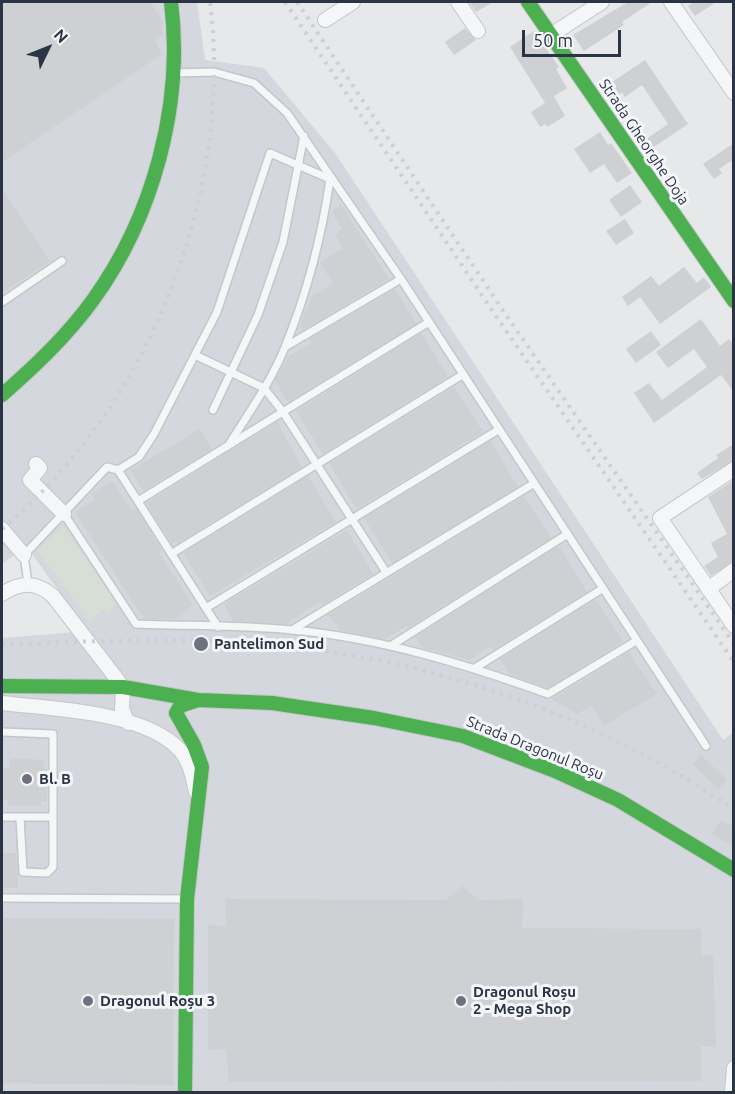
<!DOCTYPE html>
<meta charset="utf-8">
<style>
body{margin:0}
#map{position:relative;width:735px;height:1094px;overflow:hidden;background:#e6e8ea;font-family:Ubuntu,sans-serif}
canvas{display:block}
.frame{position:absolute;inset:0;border:3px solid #2b3445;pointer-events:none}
.north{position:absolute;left:18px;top:18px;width:60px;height:60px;-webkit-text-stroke:4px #f4f6f9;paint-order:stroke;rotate:47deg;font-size:16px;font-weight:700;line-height:24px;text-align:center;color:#2b3445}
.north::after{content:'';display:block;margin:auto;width:21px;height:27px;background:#2b3445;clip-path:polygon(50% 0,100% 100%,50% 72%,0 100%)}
.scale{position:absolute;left:522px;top:30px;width:99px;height:27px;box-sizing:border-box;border:3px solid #2b3445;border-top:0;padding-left:8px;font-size:18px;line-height:21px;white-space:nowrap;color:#2b3445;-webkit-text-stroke:4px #f4f6f9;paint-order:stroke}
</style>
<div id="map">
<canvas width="735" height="1094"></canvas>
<div class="frame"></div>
<div class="north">N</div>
<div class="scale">50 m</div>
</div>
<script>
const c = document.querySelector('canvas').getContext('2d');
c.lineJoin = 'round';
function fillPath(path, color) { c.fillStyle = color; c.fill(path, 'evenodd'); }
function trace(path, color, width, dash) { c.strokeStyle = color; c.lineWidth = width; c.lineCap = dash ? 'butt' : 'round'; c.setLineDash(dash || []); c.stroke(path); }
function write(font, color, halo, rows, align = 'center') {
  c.font = font + ' Ubuntu,sans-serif'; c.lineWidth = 6; c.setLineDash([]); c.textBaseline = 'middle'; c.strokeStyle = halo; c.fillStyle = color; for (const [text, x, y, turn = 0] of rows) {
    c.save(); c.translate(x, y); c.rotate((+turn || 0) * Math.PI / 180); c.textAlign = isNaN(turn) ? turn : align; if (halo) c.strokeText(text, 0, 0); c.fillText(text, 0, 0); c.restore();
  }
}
fillPath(new Path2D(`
 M2 2H197L205 60 264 68 335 153 723 740 733 733V1092H2V638L88 631 26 546 2 564Z`), '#d4d7dd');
fillPath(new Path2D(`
 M63 526 117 604 107 613 104 609 90 621 37 550Z`), '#d6ded6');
fillPath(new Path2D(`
 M2 2H150L162 19 163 34 155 40 162 54 2 162Z
 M469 2H493L476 12Z
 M628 2H652L622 22 624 25 584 51 573 35Z
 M694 2H716L695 16 688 6Z
 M465 28 476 40 454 55 445 42Z
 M534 31 559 67 556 69 567 88 554 96 565 116 547 127 545 124 540 127 531 112 545 103 510 47Z
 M645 60 688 124 651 149 645 140 668 124 642 85 625 97 622 92 617 96 609 84Z
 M600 132 608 145 611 143 632 173 617 183 604 164 590 173 574 149Z
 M734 143V159L719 169 722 173 714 179 703 164Z
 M630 185 642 202 621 217 609 200Z
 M2 189 50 261 2 293Z
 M341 205 389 279 303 330 300 326 312 296 333 283 320 263 343 248 335 235 342 229 332 211Z
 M625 219 634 233 616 245 606 231Z
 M684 267 697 283 704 277 711 287 660 324 640 297 628 306 622 297 651 276 659 286Z
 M395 289 416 324 290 401 286 400 275 380 289 356 311 343 309 339Z
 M701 319 720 346 729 339 734 345V392L721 375 654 423 634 393 649 383 662 400 707 367 694 349 668 368 656 352Z
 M651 331 661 345 636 363 626 349Z
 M421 333 448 377 323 454 296 411Z
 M454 387 483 432 358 508 355 506 329 463Z
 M277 422 302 467 177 544 176 542 172 544 146 503Z
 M200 429 212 449 143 491 131 470Z
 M490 441 518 487 392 563 364 518Z
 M734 444V460L702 479 697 473 718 458 716 455Z
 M308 476 336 522 210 596 183 553Z
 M734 480V561L711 576 704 566 718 557 711 543 727 534 708 497Z
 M112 481 132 511 136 508 162 550 159 553 193 605 175 619H144L75 512 95 500 91 494Z
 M524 496 551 538 408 628 407 626 385 639 340 630 328 615Z
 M347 530 373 574 322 605 319 602 286 624 233 621 224 604Z
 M557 547 560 548 587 592 493 650 491 646 470 660 423 648 415 637Z
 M593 601H597L623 642 548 688 510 675 500 659Z
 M629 652 657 694 605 725 591 706 577 714 552 699Z
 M701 755 727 780 718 789 693 764Z
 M10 758 44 760 43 767H47V802L41 801V806L8 805 9 800H2V768H9Z
 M721 820 734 827V847L712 834Z
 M2 853H16L18 888H2Z
 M462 886 479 900 523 899 522 928 701 929V956L713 955 716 1047 701 1046V1081L229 1082 226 1049 208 1050V925L226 926 225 899 446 900Z
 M2 918 174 919 173 1085 2 1083Z`), '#ced0d3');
const lane = new Path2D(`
 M173 73 214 72 254 83 287 113 401 279 706 746
 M2 302 62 261
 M285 347 401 279
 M195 355 264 388 283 412 386 572
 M213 410 258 315 283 242 304 136
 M118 470 218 627
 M138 501 429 322
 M64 514 136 624C188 626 240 625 292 630 380 638 465 664 548 694L636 641
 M171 554 462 375
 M28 584 24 555 107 467 118 470 139 457 154 434 217 312 270 153 330 179C322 236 307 293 285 347 271 382 248 414 228 446
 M206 608 498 430
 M292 630 533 484
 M392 645 566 535
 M475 668 602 589
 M2 732 53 734V817
 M2 817H53V867L47 873 23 872 20 817
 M2 898 187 899`);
const street = new Path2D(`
 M458 2 478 31
 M671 2 734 93
 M325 20 353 2
 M551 35 602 2
 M36 464 40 468 30 480 64 514
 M734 469 660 518 734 626
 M2 529 24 555
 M708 589 734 570
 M2 594C20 582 36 581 53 596L123 687 122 709 128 723
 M2 703C52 709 142 711 179 749 190 761 193 778 196 792
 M732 1092 734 1068`);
const fast = new Path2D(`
 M528 2 734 301
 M2 395C35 366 67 336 93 300 153 217 184 104 171 2
 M2 686 123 687 198 700 272 703 374 718 463 736 555 771 618 800 734 870
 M185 1092 187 899 202 767 194 745 176 713 180 706 198 700`);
trace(lane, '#c4c6c8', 10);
trace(street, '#c4c6c8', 16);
trace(fast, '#c4c6c8', 16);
trace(lane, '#f5f6f7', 7);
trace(street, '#f5f6f7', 14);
trace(fast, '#4caf50', 14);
trace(new Path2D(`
 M285 2 498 319 734 662
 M297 2 504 312 734 644
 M2 529C150 405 234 193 210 2
 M2 645C87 641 174 637 260 644 427 656 595 715 734 809`), '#cecfd2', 4, [3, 6]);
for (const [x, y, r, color] of [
 [201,644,8,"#6c737f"],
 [27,779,6,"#6c737f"],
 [88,1001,6,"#6c737f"],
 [461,1001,6,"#6c737f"]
]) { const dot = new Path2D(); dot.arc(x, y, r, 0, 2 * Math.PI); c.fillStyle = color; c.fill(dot); trace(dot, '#f4f6f9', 2); }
write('15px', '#2b3445', '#f4f6f9', [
 ["Strada Gheorghe Doja",644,142,56],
 ["Strada Dragonul Roșu",535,748,22]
]);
write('bold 15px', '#2b3445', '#f4f6f9', [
 ["Pantelimon Sud",214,644],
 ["Bl. B",39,779],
 ["Dragonul Roșu",473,992],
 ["2 - Mega Shop",473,1009],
 ["Dragonul Roșu 3",100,1001]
], 'left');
</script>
